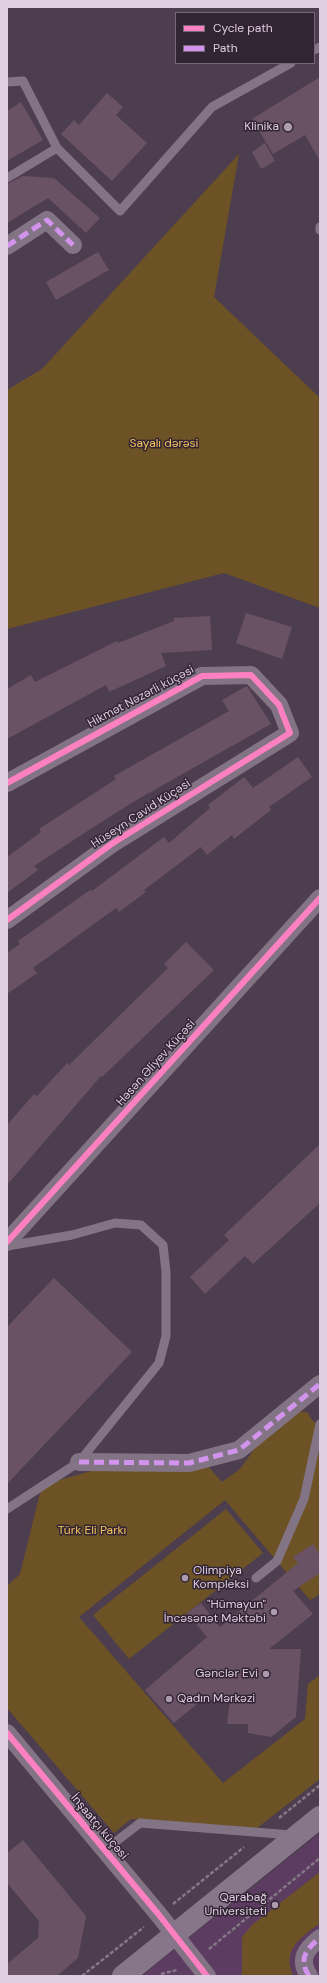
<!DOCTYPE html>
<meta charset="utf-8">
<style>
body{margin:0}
#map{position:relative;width:327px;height:1983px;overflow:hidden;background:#4d3e4f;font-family:"DM Sans",sans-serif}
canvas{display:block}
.frame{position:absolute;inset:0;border:8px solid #dfcde1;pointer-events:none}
.legend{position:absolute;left:175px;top:12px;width:140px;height:52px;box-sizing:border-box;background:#312433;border:1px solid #776879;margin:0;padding:5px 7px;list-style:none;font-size:12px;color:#dfcde1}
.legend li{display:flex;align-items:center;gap:8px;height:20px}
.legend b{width:20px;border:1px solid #776879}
</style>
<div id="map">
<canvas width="327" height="1983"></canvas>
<div class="frame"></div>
<ul class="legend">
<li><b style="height:5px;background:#ff80c0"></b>Cycle path</li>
<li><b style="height:5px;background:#d193ec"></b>Path</li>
</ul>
</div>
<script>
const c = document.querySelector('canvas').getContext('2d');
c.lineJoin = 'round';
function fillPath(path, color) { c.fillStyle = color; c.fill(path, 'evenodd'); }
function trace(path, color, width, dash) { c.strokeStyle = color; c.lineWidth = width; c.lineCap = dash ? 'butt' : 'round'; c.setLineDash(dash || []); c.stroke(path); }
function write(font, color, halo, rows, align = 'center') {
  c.font = font + ' "DM Sans",sans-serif'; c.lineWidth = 3; c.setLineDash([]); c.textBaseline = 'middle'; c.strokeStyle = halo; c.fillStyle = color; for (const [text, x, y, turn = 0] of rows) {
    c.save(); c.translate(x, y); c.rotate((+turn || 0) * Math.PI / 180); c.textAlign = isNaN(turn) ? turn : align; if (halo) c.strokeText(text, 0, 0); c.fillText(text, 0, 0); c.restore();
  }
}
fillPath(new Path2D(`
 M320 1833V1976H142Z`), '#5c3c60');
fillPath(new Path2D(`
 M239 154 214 297 320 398V608L224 573 7 629V390L42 369Z
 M296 1411 307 1412 313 1421 320 1426V1594L310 1600 225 1500 79 1617 223 1783 305 1719 308 1684 320 1675V1779L257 1828 131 1819 114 1833 7 1708V1586L20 1574 42 1485 109 1466H208L222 1482 240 1469 263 1437Z
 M226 1509 263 1553 129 1659 93 1615Z
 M320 1872V1923C300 1939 282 1948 293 1976H242V1937L253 1924Z`), '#6c5224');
fillPath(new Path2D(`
 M320 77V161L305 135 273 154 252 119Z
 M107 93 123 107 116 115 147 143 112 181 61 134 74 120 79 125Z
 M21 102 43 140 7 161V111Z
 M265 143 275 161 261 169 252 152Z
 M23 176 54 178 100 218 86 233 48 198 7 223V184Z
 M98 252 109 270 56 300 46 282Z
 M246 613 292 627 282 659 236 643Z
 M210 616 212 650 161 653 166 666 109 692 106 685 7 739V689L31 675 35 682 117 641 118 643 174 621V618Z
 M247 686 271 724 133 802 89 830 34 866 38 870 7 893V857L41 832 39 829 116 779 114 776 229 711 222 700Z
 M298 757 312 777 269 807 271 810 234 839 232 835 207 855 201 847 144 890 146 892 119 912 116 908 33 968 37 973 7 994V953L20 944 18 941 90 890 92 891 164 837 169 843 210 808 208 805 244 777 253 788Z
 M186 942 214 970 102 1077 101 1076 7 1185V1125L34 1094 37 1096 67 1063 69 1065 168 968 164 964Z
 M320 1144V1203L253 1264 245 1256 205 1294 190 1277 229 1240 224 1235Z
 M54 1278 132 1352 7 1484V1327Z
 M313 1544 320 1555V1573L293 1591 313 1614 269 1649H301L296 1717 271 1737 248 1733V1724H227L230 1701 203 1699 174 1723 145 1690 207 1637 187 1613 201 1603 220 1627 298 1563 293 1557Z
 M23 1840 86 1916 78 1958 57 1976H7V1964L38 1938 39 1921 7 1883V1853Z`), '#695264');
trace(new Path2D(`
 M279 1818 320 1785
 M173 1904 244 1847
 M209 1949 320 1858
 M161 1974 177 1970
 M82 1976 144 1927`), '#847786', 2.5, [4, 2]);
trace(new Path2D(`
 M314 50 320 47
 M7 82 23 81 57 148 120 211 212 107 291 63
 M7 178 57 148
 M320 227V230
 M7 1246 72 1235 115 1223 141 1225 163 1245 166 1272V1336L159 1363 79 1462 7 1509
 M256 1578 277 1561 304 1499 320 1424
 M105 1850 140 1823 292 1835`), '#837485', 9);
trace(new Path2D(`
 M7 246 47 220 73 245
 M7 783 202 676 251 675 279 705 290 733 113 843 7 920
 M7 1242 320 898
 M79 1462 189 1463 239 1450 320 1384
 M7 1733 159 1915 207 1976
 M309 1976C298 1959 306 1949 320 1938`), '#837485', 18);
trace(new Path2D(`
 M123 1976 320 1817`), '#87758a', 22);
trace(new Path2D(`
 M7 246 47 220 73 245
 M79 1462 189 1463 239 1450 320 1384
 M309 1976C298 1959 306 1949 320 1938`), '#d193ec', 5, [10, 5]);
trace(new Path2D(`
 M7 783 202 676 251 675 279 705 290 733 113 843 7 920
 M7 1242 320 898
 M7 1733 159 1915 207 1976`), '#ff80c0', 6);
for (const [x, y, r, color] of [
 [288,127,5,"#ac9bae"],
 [185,1578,4,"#ac9bae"],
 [274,1612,4,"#ac9bae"],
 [266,1674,4,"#ac9bae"],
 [169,1699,4,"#ac9bae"],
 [275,1905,4,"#ac9bae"]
]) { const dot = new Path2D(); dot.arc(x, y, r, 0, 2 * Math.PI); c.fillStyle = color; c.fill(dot); trace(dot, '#312433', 1.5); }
write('12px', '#dfcde1', '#312433', [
 ["Klinika",279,127],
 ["Olimpiya",193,1571,"left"],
 ["Kompleksi",193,1585,"left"],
 ["\"Hümayun\"",266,1605],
 ["İncəsənət Məktəbi",266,1619],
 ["Gənclər Evi",258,1674],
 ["Qadın Mərkəzi",177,1699,"left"],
 ["Qarabağ",267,1898],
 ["Universiteti",267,1912]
], 'right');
write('12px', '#f8c45e', '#312433', [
 ["Sayalı dərəsi",164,444],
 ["Türk Eli Parkı",92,1531]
]);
write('12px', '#dfcde1', '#312433', [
 ["Hikmət Nəzərli küçəsi",141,697,-28],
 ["Hüseyn Cavid Küçəsi",141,814,-33],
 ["Həsən Əliyev Küçəsi",156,1063,-48],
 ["İnşaatçı küçəsi",99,1827,50]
]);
</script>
